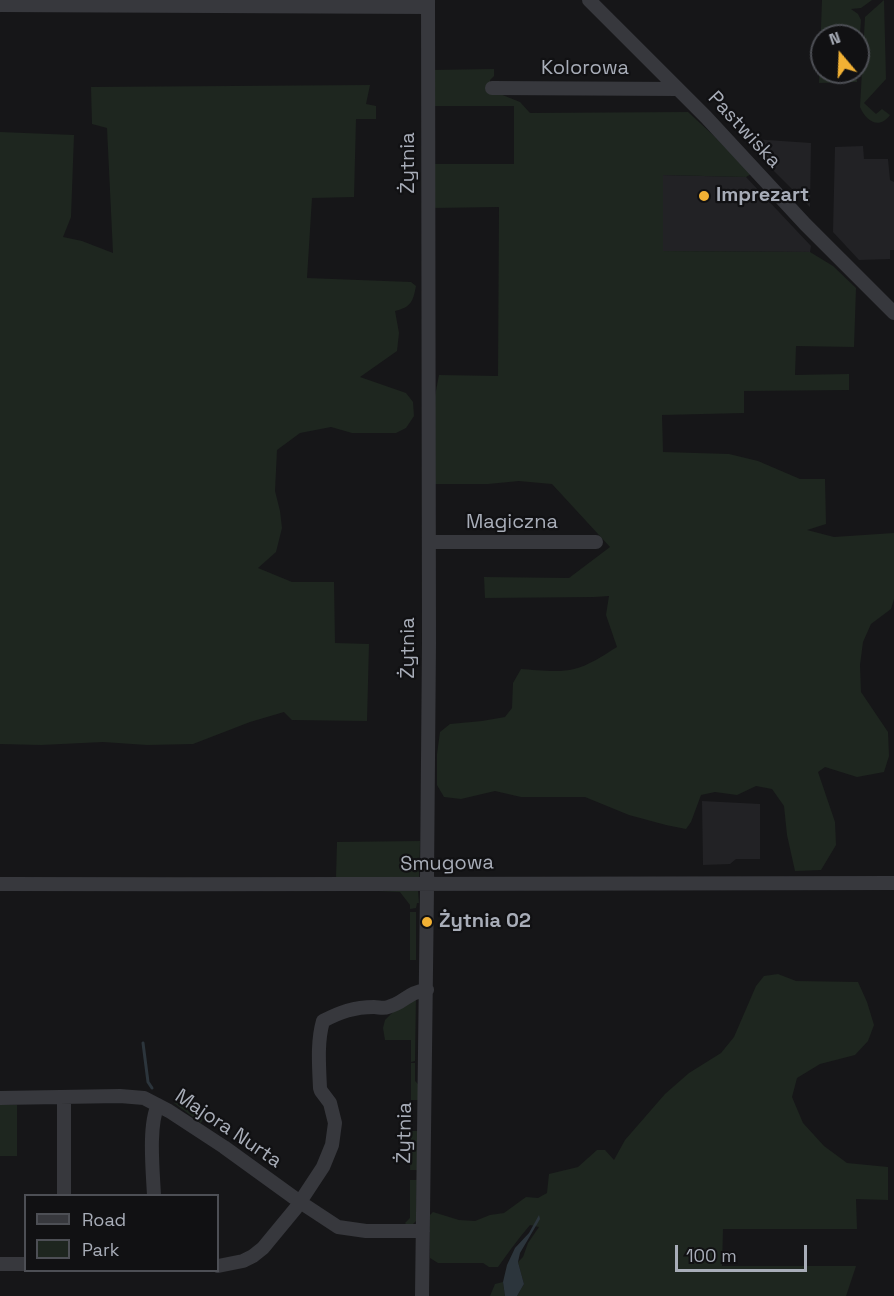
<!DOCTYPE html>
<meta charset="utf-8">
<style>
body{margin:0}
#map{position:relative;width:894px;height:1296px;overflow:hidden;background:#161618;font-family:"Space Grotesk",sans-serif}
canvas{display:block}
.legend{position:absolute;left:24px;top:1194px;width:195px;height:78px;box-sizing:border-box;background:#111113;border:2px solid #4d4f55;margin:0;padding:8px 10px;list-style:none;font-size:18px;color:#a8adb8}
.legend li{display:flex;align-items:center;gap:12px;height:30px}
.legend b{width:30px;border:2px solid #4d4f55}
.north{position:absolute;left:810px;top:24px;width:60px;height:60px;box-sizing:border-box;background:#111113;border:2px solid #4d4f55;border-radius:50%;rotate:341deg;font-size:16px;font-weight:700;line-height:24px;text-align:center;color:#a8adb8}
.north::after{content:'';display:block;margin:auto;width:21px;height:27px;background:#f2b134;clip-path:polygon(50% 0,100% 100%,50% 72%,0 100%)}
.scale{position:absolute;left:675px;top:1245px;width:132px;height:27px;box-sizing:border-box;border:3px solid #a8adb8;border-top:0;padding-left:8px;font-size:18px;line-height:21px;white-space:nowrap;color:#a8adb8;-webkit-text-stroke:4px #111113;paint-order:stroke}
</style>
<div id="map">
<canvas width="894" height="1296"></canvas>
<ul class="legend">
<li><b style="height:8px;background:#37383d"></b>Road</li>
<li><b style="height:16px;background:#1e261f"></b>Park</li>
</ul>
<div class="north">N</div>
<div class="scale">100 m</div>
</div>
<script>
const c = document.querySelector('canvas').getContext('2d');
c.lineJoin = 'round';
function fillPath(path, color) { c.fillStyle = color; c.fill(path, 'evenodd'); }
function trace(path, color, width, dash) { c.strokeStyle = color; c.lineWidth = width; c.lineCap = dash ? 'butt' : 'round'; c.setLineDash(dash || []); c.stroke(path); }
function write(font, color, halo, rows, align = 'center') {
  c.font = font + ' "Space Grotesk",sans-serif'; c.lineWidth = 4.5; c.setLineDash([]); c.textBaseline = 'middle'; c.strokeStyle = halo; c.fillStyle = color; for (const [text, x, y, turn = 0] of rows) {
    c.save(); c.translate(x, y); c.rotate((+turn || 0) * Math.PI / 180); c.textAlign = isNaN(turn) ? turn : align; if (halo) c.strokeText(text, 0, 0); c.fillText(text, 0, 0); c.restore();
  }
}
fillPath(new Path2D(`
 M753 139 811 143 810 207 754 151Z
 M863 146 864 159H888L890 180 894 182V250H890V259L859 260 833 232 835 147Z
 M662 175 746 177 811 246 810 252 663 251Z
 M702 801 760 804V859H736L730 864 703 865Z`), '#222225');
fillPath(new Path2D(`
 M822 0H872L861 8 851 9 858 14 861 20 858 61V36H822V72H857V82L819 83Z
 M884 0 886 79 864 103 876 114 882 109 890 115C879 130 866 121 860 107L865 17Z
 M494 69V76L490 80 491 93 500 94 520 102 530 113 688 112 713 135 751 174 746 177 663 175V251L810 252 833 266 856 288 854 347 796 346 795 375 849 374V390L744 391V413L662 415 663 452 729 454 758 461 800 479H825L826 524 807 530 834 537 894 533V599L891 609 871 624 863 642 860 665 861 692 888 732 889 756 884 772 857 777 825 767 818 772 835 822 836 845 821 870 795 871 787 835 784 806 772 789 756 786 737 795 715 792 701 795 691 822 686 829 666 825 629 815 585 797H521L495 791 461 799 444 797 437 785V754L440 732 450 724 482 721 505 717 512 708 513 683 521 669C536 670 560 673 574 669 588 666 604 655 617 647L606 615 609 596 594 597 485 598 484 577 569 578 610 547 552 484 519 481 488 484H435L434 401 439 375 498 376 499 207 432 208V164H514V106H431V70Z
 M370 85 366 104 376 106V119H356L354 197 312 198 307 278 411 282 416 286C413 302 411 307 395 311L399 333 397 351 360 377 406 393 413 402 414 416 406 428 396 433H352L331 427 300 433 277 450 275 491 280 511 282 528 276 552 258 568 292 582H334L335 643 369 644 367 721 292 720 284 712 250 722 193 744 147 745 103 742 41 745 0 744V132L74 135 71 217 63 237 82 241 113 253 107 128 92 124 91 87Z
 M420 841 419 878H336L337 842Z
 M378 891H418L419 903H417L416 908 410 909V905L400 892Z
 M410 912H416V960H410Z
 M778 974 796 981 858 982 867 1002 874 1025 868 1041 855 1055 820 1064 797 1078 792 1097 803 1123 824 1146 847 1163 888 1167V1200L856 1199 857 1229H723L722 1266H856L846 1296H517L524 1284 518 1262 523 1257 528 1243 539 1227 530 1225C518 1239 508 1253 498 1267H489L483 1263H438L430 1258V1215L433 1212 459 1220 475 1221 490 1215 504 1213 526 1197 538 1198 547 1193 549 1174 578 1167 597 1150H605L614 1160 625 1140 665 1094 689 1073 721 1053 734 1037 756 986 764 976Z
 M416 994 415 1061 411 1062V1040H385L383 1028 385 1020 397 1008Z
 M411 1063H415V1081L418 1084V1100H411Z
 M177 1100 203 1119 201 1123 174 1103Z
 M0 1105H17V1156H0Z
 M411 1131H417V1170H410Z
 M410 1180H417L416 1221 413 1224H406L405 1223 410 1218Z
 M503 1282 505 1296H490L495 1284Z`), '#1e261f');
fillPath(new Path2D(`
 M539 1215 540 1219 520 1253 518 1262 524 1284 517 1296H505L503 1282 507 1265 515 1248 529 1233Z`), '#2c353c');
trace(new Path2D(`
 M143 1043 148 1082 152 1088`), '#2c353c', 3);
trace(new Path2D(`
 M589 0 706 117 805 224 894 313
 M0 5 428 7
 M492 88 678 89
 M429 542H596
 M0 884C298 885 596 883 894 883
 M0 1098 120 1096 144 1098 169 1111 224 1147 300 1202 338 1227 366 1231H423
 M64 1196V1097
 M154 1196C153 1172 148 1126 158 1105
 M0 1264H26
 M218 1266 243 1261 253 1256 263 1248 296 1208 323 1167 332 1145 335 1123 330 1103 321 1091 320 1088C319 1065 317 1042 323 1021 340 1012 354 1007 374 1007 379 1007 383 1009 388 1007 405 1003 407 992 427 990
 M422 1296 427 889 429 884 427 877 429 642 428 0`), '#37383d', 14);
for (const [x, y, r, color] of [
 [704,196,6,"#f2b134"],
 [427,922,6,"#f2b134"]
]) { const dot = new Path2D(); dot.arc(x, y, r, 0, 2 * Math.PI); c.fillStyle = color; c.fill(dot); trace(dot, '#111113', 2); }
write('20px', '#a8adb8', '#111113', [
 ["Kolorowa",585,69],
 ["Pastwiska",744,130,47],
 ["Żytnia",409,163,-90],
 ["Magiczna",512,523],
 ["Żytnia",409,648,-90],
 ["Smugowa",447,864,-1],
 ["Majora Nurta",228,1129,34],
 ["Żytnia",405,1133,-89]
]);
write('bold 20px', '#a8adb8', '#111113', [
 ["Imprezart",716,196],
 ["Żytnia 02",439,922]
], 'left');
</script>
